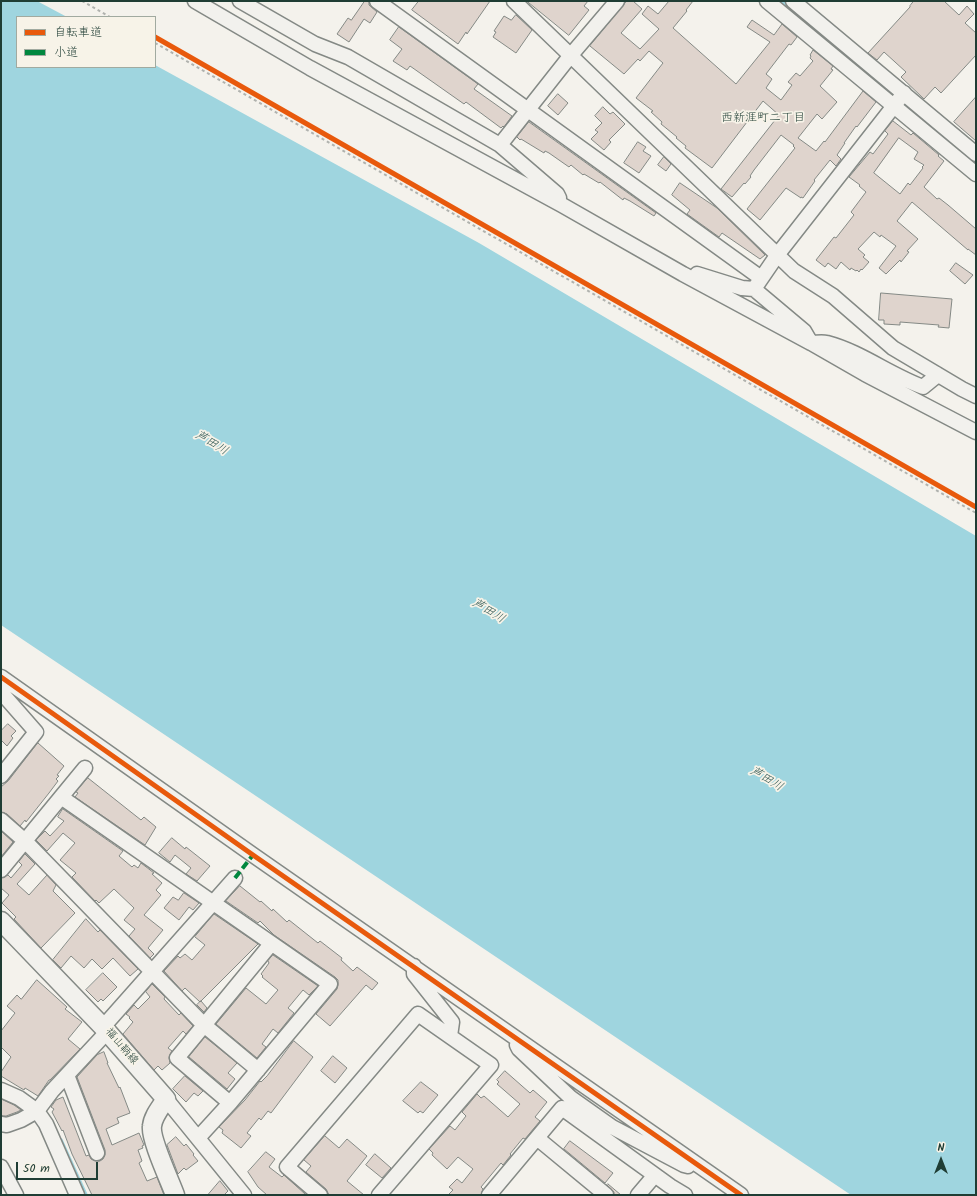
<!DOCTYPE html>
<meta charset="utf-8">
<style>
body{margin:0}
#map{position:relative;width:977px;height:1196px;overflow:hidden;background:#f4f2ec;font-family:Kalam,"Klee One",sans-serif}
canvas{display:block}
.frame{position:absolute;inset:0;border:2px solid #1f3d34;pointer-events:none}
.legend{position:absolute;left:16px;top:16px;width:140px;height:52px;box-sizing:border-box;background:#f7f3e8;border:1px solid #a1aaa0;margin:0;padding:5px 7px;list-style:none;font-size:12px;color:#1f3d34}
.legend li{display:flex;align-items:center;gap:8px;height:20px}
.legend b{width:20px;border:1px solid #a1aaa0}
.north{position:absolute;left:921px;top:1140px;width:40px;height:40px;-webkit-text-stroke:3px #f7f3e8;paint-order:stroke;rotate:0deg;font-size:11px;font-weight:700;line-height:16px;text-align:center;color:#1f3d34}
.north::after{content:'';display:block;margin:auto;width:14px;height:18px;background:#1f3d34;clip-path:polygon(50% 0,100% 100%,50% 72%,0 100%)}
.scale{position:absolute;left:16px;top:1162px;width:82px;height:18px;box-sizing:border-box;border:2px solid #1f3d34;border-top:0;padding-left:5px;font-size:12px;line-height:14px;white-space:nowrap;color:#1f3d34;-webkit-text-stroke:3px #f7f3e8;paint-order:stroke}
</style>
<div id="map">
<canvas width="977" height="1196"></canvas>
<div class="frame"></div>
<ul class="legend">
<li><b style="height:5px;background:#e8590c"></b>自転車道</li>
<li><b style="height:5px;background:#00873e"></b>小道</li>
</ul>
<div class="north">N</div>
<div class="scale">50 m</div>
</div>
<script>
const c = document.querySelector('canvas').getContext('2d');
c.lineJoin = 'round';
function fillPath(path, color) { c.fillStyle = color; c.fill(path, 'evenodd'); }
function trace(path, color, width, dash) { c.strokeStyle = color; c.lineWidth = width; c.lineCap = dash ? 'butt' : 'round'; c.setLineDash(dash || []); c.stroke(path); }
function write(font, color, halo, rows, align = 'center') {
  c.font = font + ' Kalam,"Klee One",sans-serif'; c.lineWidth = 3.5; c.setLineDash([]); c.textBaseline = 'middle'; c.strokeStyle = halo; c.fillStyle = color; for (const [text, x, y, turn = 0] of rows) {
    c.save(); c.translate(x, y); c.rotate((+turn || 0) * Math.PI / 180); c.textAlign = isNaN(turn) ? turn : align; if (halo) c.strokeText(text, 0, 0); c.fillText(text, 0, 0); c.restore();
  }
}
fillPath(new Path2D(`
 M1 1H37L67 17H17V67H155V65L479 243 976 536V1195H851L1 625Z`), '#9fd5df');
trace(new Path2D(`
 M61 1140 86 1195`), '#9fd5df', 3.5);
trace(new Path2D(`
 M779 1 976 165`), '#9fd5df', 12);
const building = new Path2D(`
 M365 1H369V5L377 12 370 23 364 19 349 42 337 34 348 18 351 20Z
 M419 1H490L467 34 466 32 458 44 412 10Z
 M527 1H588L584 6 589 10 569 35Z
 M627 1H633L642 9 621 33 640 49 659 29 642 14 648 6 658 14 669 1H693L686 10 687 11 673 28 736 84 770 42 747 27 752 20 774 35 782 24 797 37 791 45 789 44 766 74 772 79 766 88 781 100 792 85 788 82 796 73 800 76 813 61 810 58 811 56 810 55 813 50 833 66 831 69 833 70 820 86 837 102 822 119 817 114 798 138 816 151 824 141 825 142 863 91 876 102 857 127 856 126 844 143H845L837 155 841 159 836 166 830 160 814 180 815 181 803 198 801 197V198L786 188 760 220 747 209 795 148 793 146 794 145 781 135 754 170 750 176 751 177 745 184 744 183 732 197 721 189 779 115 763 101 712 168 685 148 686 146 676 138 677 137 661 124 662 122 651 112 653 111 636 98 663 63 649 51 640 61 638 59 624 74 590 46Z
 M914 1H944L959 15 967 6 974 14 965 23 976 33V55L941 93 935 87 924 99 901 77 906 72 884 52 877 60 868 53 910 7V6Z
 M516 15 532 30 516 53 493 37 496 32 494 31 504 16 511 20Z
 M399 27 478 84 474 89 512 116 504 127 503 126 501 128 466 102 464 104 410 66 407 70 393 61 402 49 390 40Z
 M558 94 568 103 558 115 548 106Z
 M976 97V141L954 122Z
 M603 107 610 114 613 112 625 124 609 140 611 142 604 150 591 139 598 132 595 130 602 123 595 116Z
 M893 121 911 135 913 133 939 155 938 156 944 161 924 187 937 199 939 198 948 205 976 229V255L968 249V250L912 202 897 221 918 239 907 251 909 252 901 262 900 260 886 274 879 268 896 246 881 235 880 237 874 232 858 249 865 255 863 257 869 262 862 270 861 269 859 272 857 270 856 271 851 268 850 270 841 262 836 269 828 263 825 267 816 260 834 237 836 238 854 215 851 212 866 192 859 186 860 185 849 177 870 152 873 154 888 134 885 131ZM899 138 918 152 914 159 924 165 922 167 923 168 910 185 908 183 900 194 874 173Z
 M529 122 656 213 654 216 630 201 624 198 623 200 600 182 599 183 584 174 583 175 571 165 569 167 549 153 545 151 544 153 521 139 520 140 517 137Z
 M638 142 646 147 643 151 651 156 639 173 624 163Z
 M664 157 671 164 666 171 658 165Z
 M680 183 717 208 765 255 760 259 722 233 719 237 687 214 690 210 672 195Z
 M956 263 973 275 965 284 950 271Z
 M881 293 952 299 949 328 938 327 939 325 900 322V325L884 324V320H879Z
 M8 724 16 731 11 736 13 738 7 746 1 740V731Z
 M38 743 64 766 57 775 59 776 56 779 58 781 49 793 26 822 25 820 20 826 7 814 1 812V787L8 781Z
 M88 778 141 820 144 817 156 827 145 845 75 797 78 793 76 792Z
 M63 809 123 851 119 856 132 867 134 865 138 868 141 863 154 873 152 874 162 883 156 890 161 895 144 915 163 930 148 948 154 954 150 958 129 936 135 929 124 920 134 908 114 889 99 903 96 900 95 901 72 877 76 873 60 860 75 843 63 833 47 851 36 840 45 831 50 836 64 821 58 817Z
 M1 831 13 842 1 857Z
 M172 838 185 849 186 847 210 866 197 881 186 874 191 868 175 855 170 862 159 853Z
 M25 854 35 864 17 884 29 895 47 875 56 885 53 891 75 913 41 948 14 919 16 917 2 903 9 895 1 888V878L8 875 11 878 22 865 19 862Z
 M240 886 260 902 261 901 272 911 273 909 287 922 289 920 318 943 320 941 342 958 341 960 353 971 357 967 378 983 372 990 366 985 330 1026 316 1014 337 989 338 985V980L335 977 274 935 260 921 258 923 226 901Z
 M184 893 199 903 193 910 189 907 179 920 164 908 173 897 178 900Z
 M214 914 258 944 200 1002 185 988 182 991 164 971 178 956 180 958 185 954 192 960 205 945 195 937Z
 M86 919 98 932 100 930 138 969 130 976 113 958 102 969 92 959 84 968 71 956 61 968 53 960Z
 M273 955 318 986 309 995 303 990 288 1008 294 1013 278 1033 273 1029 262 1044 266 1047 257 1058 216 1024 246 988 266 1004 278 990 262 977 263 976 261 974 269 963 268 961Z
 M103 973 117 987 103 1001 101 999 98 1002 86 990Z
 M37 980 67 1007 65 1009 82 1022 68 1039 80 1049 50 1080H49L38 1096 25 1088 24 1090 19 1087 1 1076V1072L11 1057 1 1047V1031L15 1013 7 1006 17 995 21 999Z
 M152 984 165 997 164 999 179 1015 181 1013 193 1026 186 1034 183 1031 168 1048 172 1051 169 1057 170 1063 162 1070 158 1066 154 1070 123 1034 133 1022 129 1018 130 1017 126 1014 134 1005 138 1009 150 997 146 992Z
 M201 1001 207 1008 204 1012 197 1005Z
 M205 1037 237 1063 228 1073 235 1079 227 1089 189 1057Z
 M294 1041 313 1057 271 1113 268 1111 261 1120 259 1118 247 1133 251 1136 241 1148 222 1133 223 1130 219 1127 245 1100 260 1081 261 1082 267 1076Z
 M104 1052 108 1063H107L119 1088 120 1087 130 1113 117 1118 119 1123 106 1129 112 1145 139 1133 144 1145 142 1146 143 1148 138 1150 142 1161 139 1163 147 1181 157 1177 164 1195H92L72 1154 63 1130 62 1131 52 1112 54 1109 51 1107 56 1100 63 1097 86 1156 89 1155 91 1159 95 1161H100L103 1159 105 1155V1150L77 1077 97 1055Z
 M333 1056 347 1068 335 1083 321 1071Z
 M505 1071 530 1093 533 1090 547 1102 535 1117 540 1121 525 1139 523 1138 510 1154 511 1155 503 1165 501 1163 481 1187 483 1189 481 1195H448L453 1190 449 1187 457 1179 462 1183 473 1169 458 1157 447 1169 432 1155 433 1153 429 1149 450 1126 455 1130 466 1116 462 1112 477 1094 481 1098 484 1096 508 1117 520 1104 497 1084 499 1082 497 1080Z
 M185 1076 203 1091 198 1096 194 1093 186 1102 173 1089Z
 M421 1082 438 1095 423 1113 420 1111 418 1113 403 1101Z
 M1 1099 14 1105 21 1110 17 1112 6 1116H3L1 1115Z
 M325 1136 339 1148 347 1139 367 1156 347 1181 364 1195H329L326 1189 306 1172 311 1166 304 1160Z
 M176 1137 184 1146 186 1144 194 1154 193 1155 198 1161 186 1170 184 1168 178 1174 167 1145Z
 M570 1141 613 1173 605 1183 564 1149Z
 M266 1152 275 1159 269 1167 282 1177 284 1175 305 1194 304 1195H267L258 1187 248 1172Z
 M375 1154 391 1168 382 1178 366 1165Z
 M220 1181 228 1191 224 1195H208Z
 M608 1184 621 1195H614V1192L607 1185Z`);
fillPath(building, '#dfd4cd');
trace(building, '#848985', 1);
const minor = new Path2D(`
 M195 1 310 68 562 205 683 274 811 343 865 374 976 432
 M240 1 315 44 348 57 500 145 557 194 559 198
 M377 1 761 278
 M514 1 794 271 833 296 893 348 962 389 976 396
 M767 1 976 174
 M793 1 976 154
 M904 93 778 254 754 289 804 331 811 343C816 343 822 342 827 343 861 352 890 375 923 387L934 378 937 374
 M500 145 571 55 617 1
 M697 274 742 288 754 289
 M1 677 253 855 741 1195
 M1 692 36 732 1 776
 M61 797 330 984 230 1103 198 1138
 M1 820 25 841 204 1025 258 1070
 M1 870 85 768
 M414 966V974L452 1022 450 1036
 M103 1027 235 878
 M517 1045 519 1049 571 1098 612 1127 684 1165 688 1166
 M67 1075 97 1153
 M1 1090 19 1098 37 1111 46 1124 77 1195
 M166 1099 244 1195
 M230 1103 177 1058 271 944
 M1 1124 7 1125 21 1120 37 1111 52 1091 107 1032
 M537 1138 606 1195
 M1 1167 16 1195
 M320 1195 287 1167 418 1014 491 1065 379 1195
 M489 1195 562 1108 670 1186 685 1195
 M638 1195 655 1175`);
const major = new Path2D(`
 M1 921 103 1027 166 1099C161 1107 153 1116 152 1126 150 1139 170 1181 175 1195`);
trace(minor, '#848985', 17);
trace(major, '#848985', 21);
trace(new Path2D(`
 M82 1 110 17
 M155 43 976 513`), '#b0b2ae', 2, [3, 3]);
trace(minor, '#f2f1ed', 14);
trace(major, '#f2f1ed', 18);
trace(new Path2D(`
 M235 878 253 855`), '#00873e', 4, [8, 4]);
trace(new Path2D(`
 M155 37 976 507
 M1 677 253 855 741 1195`), '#e8590c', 5);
write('11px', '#1f3d34', '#f7f3e8', [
 ["福山鞆線",121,1047,49]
]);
write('12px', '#1f3d34', '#f7f3e8', [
 ["西新涯町二丁目",763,119]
]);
write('italic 12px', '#315955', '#f7f3e8', [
 ["芦田川",211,444,31],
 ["芦田川",488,612,31],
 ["芦田川",766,780,31]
]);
</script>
